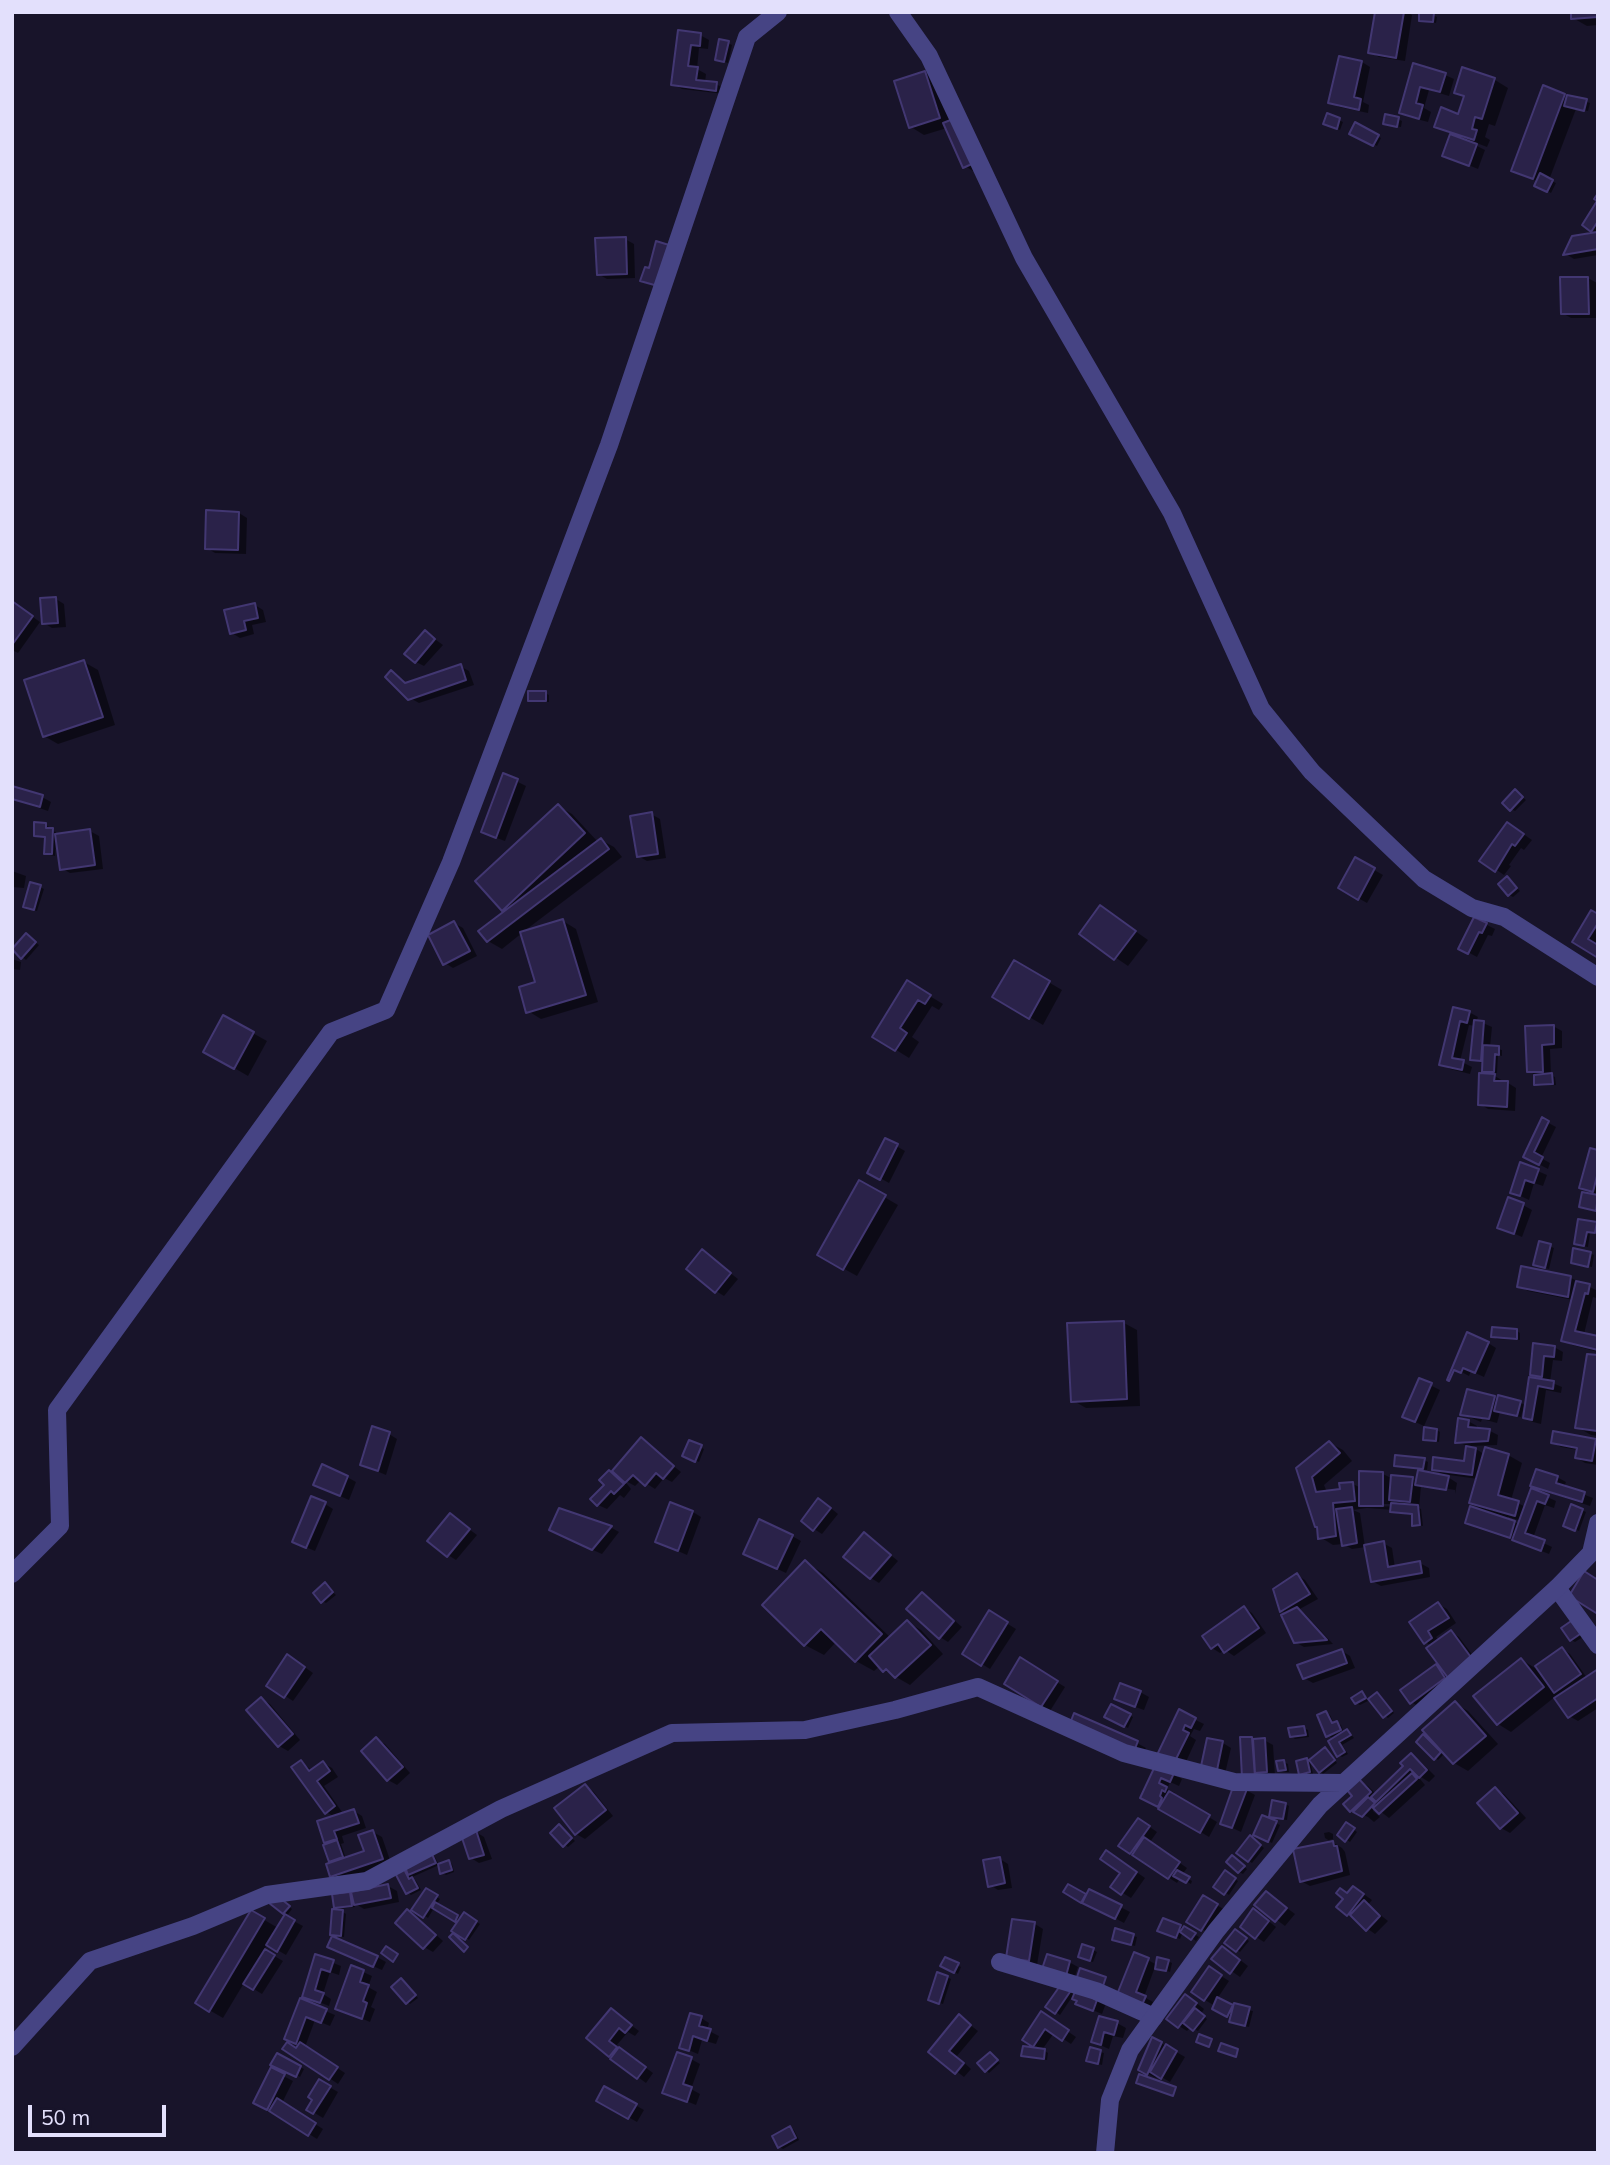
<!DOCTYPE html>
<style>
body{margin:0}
#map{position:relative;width:1610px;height:2165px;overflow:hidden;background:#18142a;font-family:Mulish,sans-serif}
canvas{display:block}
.frame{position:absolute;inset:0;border:14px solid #e3e0fc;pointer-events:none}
.scale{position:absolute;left:28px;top:2105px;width:138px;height:32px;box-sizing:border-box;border:4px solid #e3e0fc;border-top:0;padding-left:9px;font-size:21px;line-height:24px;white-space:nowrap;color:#e3e0fc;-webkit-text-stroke:5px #18142a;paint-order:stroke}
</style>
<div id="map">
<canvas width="1610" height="2165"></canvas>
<div class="frame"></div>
<div class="scale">50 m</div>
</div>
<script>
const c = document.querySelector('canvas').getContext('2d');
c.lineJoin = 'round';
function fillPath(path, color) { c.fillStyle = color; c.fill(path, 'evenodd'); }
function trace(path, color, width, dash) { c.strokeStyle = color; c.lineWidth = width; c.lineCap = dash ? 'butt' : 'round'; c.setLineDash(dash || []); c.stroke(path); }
fillPath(new Path2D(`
 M1377 12H1407L1412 15 1405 61 1379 57 1370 52Z
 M1598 12V25L1587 26 1573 18Z
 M1433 15 1437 17 1436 23 1421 20Z
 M680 32 700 35 709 40 708 49 699 48 697 69 706 74 705 83 716 84 725 89 724 94 682 89 673 84Z
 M728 43 732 45 728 63 717 59Z
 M1362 62 1370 67 1363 102 1369 105 1368 113 1339 107 1330 102Z
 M1414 65 1445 75 1454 79 1449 96 1429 90 1424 108 1431 112 1428 122 1409 117 1401 112Z
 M1464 69 1495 80 1508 88 1495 126 1489 124 1485 137 1490 140 1487 147 1474 142 1473 144 1485 150 1478 169 1444 155 1451 134 1436 126 1459 116 1466 97 1456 92Z
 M925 73 938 81 981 168 973 171 965 166 947 128 924 135 911 127Z
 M1565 95 1590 103 1588 111 1576 109 1549 180 1556 183 1551 193 1536 185 1538 182 1513 170Z
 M1328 115 1343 122 1340 130 1329 125Z
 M1398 119 1402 121 1401 127 1389 125Z
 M1355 125 1381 138 1377 146 1351 133Z
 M1598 203V233L1584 225Z
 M1598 234V255L1574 259 1566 254 1573 238Z
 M625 239 634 244 635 278 607 279 598 274Z
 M1588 278 1597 283V318H1571L1562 313Z
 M239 513 247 518 246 554 215 553 207 548Z
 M56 599 64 604 66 627 52 628 44 623Z
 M12 602 40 622 18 653 12 650Z
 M255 605 263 610 266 622 252 625 254 634 240 638 232 633Z
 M425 632 443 645 424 666 416 662Z
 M84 662 98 670 115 725 58 744 44 736Z
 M460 666 469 671 474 685 419 703 410 698 391 672 407 684Z
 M545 693 549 695V702H534L530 700Z
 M504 775 526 786 505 841 491 836Z
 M1519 794 1526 800 1515 811 1511 809Z
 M42 797 51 802 48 811 12 799Z
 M558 806 572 814 598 842 601 840 614 847 622 857 523 932 563 921 576 929 598 1002 541 1019 528 1011 537 984 522 933 502 949 488 941 507 912 503 909Z
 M651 814 660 819 666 858 647 861 638 856Z
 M45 824 49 827V830L56 832V836L90 831 99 836 103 869 70 873 61 868 58 840H56L55 856 50 855 46 853 47 838 36 835Z
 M1516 829 1532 840 1524 850 1521 848 1509 865 1511 866 1504 875 1482 860Z
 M1355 859 1383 875 1367 903 1340 888Z
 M12 871 26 876 24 888 12 887Z
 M1507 878 1520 891 1513 897 1509 895Z
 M40 887 44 889 37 911 28 908Z
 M1101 907 1148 940 1128 966 1081 934Z
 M1598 916V955L1574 941Z
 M1475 919 1495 929 1492 936 1488 935 1477 957 1460 948Z
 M454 923 463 928 477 956 453 968 445 963Z
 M30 938 39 945 26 960 14 950Z
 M12 959 21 962 20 970 12 969Z
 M1014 962 1062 990 1043 1025 995 997Z
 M908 983 943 1004 939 1010 932 1006 912 1037 919 1042 909 1058 874 1036Z
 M1454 1009 1469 1012 1478 1017 1476 1022 1483 1023 1492 1027 1490 1047 1502 1050V1056L1498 1055 1497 1073H1490L1503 1081V1083H1508L1516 1088 1515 1111 1488 1109 1480 1104 1492 1075 1484 1071 1485 1064 1472 1059 1475 1026 1469 1025 1460 1061 1472 1067 1470 1074 1450 1069 1441 1064Z
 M224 1017 267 1041 248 1076 205 1051Z
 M1553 1026 1562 1031V1048L1550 1049 1551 1075 1555 1077 1556 1085 1540 1086 1536 1084 1535 1075 1529 1071 1526 1028Z
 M1543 1120 1556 1127 1541 1158 1550 1163 1548 1169 1525 1157Z
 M886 1140 905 1151 889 1183 869 1172Z
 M1598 1152V1213L1581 1206 1596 1196 1581 1187Z
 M1521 1164 1547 1175 1543 1186 1534 1183 1529 1200 1512 1192Z
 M860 1183 898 1205 857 1276 819 1255Z
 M1523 1205 1532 1210 1522 1237 1499 1227Z
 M1579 1221 1598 1225V1234L1590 1233 1588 1247 1579 1245Z
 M1541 1243 1554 1248 1549 1269 1539 1266Z
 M703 1252 738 1279 724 1296 716 1291Z
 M1590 1253 1594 1255 1592 1267 1576 1264Z
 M1523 1268 1571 1278 1598 1291 1596 1298 1593 1297 1584 1334 1598 1338V1352L1572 1345 1563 1340 1573 1300 1528 1291 1519 1286Z
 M1124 1323 1137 1330 1140 1406 1086 1408 1072 1400Z
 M1517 1331 1520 1333V1340L1497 1339 1493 1336Z
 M1488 1343 1496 1348 1484 1377 1471 1371 1469 1376 1454 1368Z
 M1535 1345 1554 1347 1563 1352 1562 1361 1553 1360 1550 1382 1562 1387 1561 1393 1546 1390 1541 1424 1533 1422 1525 1417 1526 1406H1524L1521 1417 1500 1412 1497 1423 1482 1419 1481 1422 1462 1414 1494 1398 1499 1400 1520 1402 1526 1406 1530 1379 1542 1380 1531 1374Z
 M1598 1357V1436L1591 1435 1577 1427Z
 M1420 1380 1440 1390 1424 1426 1413 1421Z
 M1468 1421 1477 1426 1476 1429 1490 1431 1498 1435 1497 1445 1471 1446 1484 1454 1508 1455 1522 1463 1511 1500 1526 1507 1532 1490 1556 1501 1554 1508 1545 1505 1533 1538 1552 1547 1549 1554 1516 1541 1476 1528 1467 1523 1486 1512 1471 1503 1478 1479 1442 1474 1434 1469 1466 1463 1468 1446 1457 1442ZM1508 1517 1521 1521 1520 1525 1508 1518Z
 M1437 1430 1440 1432 1439 1442 1425 1439Z
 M389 1434 397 1439 386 1475 362 1465Z
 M641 1440 681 1472 672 1482 664 1478 655 1489 641 1480 635 1486 624 1480 631 1489 624 1498 620 1495 607 1509 598 1505 607 1485 612 1474Z
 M1595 1440 1598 1442V1465L1585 1463 1577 1458 1578 1450 1561 1447 1552 1442Z
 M690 1442 704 1449 699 1462 684 1456Z
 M1330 1443 1343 1450 1352 1461 1324 1485 1327 1492 1342 1491 1353 1484 1361 1488 1383 1474 1393 1479H1412L1418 1482 1448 1477 1457 1483 1455 1494 1425 1488 1455 1494V1490L1424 1485V1488L1421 1486 1419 1508 1421 1509 1423 1526 1413 1524V1515L1396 1513 1393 1510 1367 1508 1353 1510 1360 1513 1365 1547 1383 1543 1392 1548 1395 1568 1420 1563 1429 1568 1430 1577 1381 1586 1372 1581 1366 1547 1352 1549 1343 1544 1333 1545 1320 1537 1319 1527 1298 1468ZM1391 1499 1403 1506 1368 1507V1504H1391Z
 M1424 1460 1428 1462 1427 1470 1396 1465Z
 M347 1477 356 1482 349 1500 324 1489Z
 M1557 1477 1566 1482 1564 1487 1593 1498 1590 1506 1541 1490 1532 1485Z
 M325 1504 333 1509 315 1551 303 1546Z
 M827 1505 838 1514 822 1534 814 1529Z
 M560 1510 612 1528 619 1532 602 1554 559 1535Z
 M1582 1510 1586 1512 1579 1531 1569 1527Z
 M693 1512 701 1517 687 1555 657 1542Z
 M450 1515 477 1535 456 1560 448 1555Z
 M865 1534 898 1561 879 1583 871 1578Z
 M792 1536 801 1541 786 1573 754 1558Z
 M805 1562 823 1573 891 1638 907 1622 921 1630 943 1654 910 1685 884 1670 880 1666 874 1671 856 1661 836 1642 824 1655 805 1645 764 1605Z
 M1297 1575 1305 1580 1318 1599 1298 1610 1305 1614 1333 1644 1304 1647 1295 1642 1287 1614 1281 1610Z
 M325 1585 336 1595 326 1603 322 1601Z
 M922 1594 930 1599 962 1627 948 1642 940 1637Z
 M1438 1604 1447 1609 1456 1623 1436 1637 1439 1641 1451 1632 1459 1637 1480 1665 1420 1707 1411 1702 1436 1666 1446 1672 1432 1646 1425 1642 1411 1622Z
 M1244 1608 1252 1613 1266 1633 1234 1656 1225 1650 1220 1653 1212 1648Z
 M990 1613 1016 1629 990 1669 964 1653Z
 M1578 1623 1586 1635 1575 1642 1571 1640Z
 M1562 1649 1570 1654 1587 1678 1598 1671V1708L1578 1721 1569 1716 1556 1696 1511 1732 1498 1724 1522 1660 1535 1668Z
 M1342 1651 1350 1656 1355 1668 1313 1683 1304 1678Z
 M1021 1660 1065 1687 1050 1711 1006 1683Z
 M296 1661 313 1673 293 1701 268 1685Z
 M1140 1692 1149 1697 1144 1710 1124 1703Z
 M1362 1693 1368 1701 1360 1705 1356 1703Z
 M1377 1694 1394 1713 1388 1718 1385 1716Z
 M261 1699 270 1704 300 1740 288 1751 279 1746Z
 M1455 1703 1468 1711 1498 1744 1468 1771 1454 1763 1425 1730Z
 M1111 1706 1133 1717 1128 1728 1106 1717Z
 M1179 1712 1204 1724 1200 1731 1194 1729 1190 1736 1196 1740 1184 1766 1168 1759Z
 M1326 1713 1330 1715 1334 1724 1337 1723 1341 1725 1344 1733 1348 1731 1354 1738 1342 1745 1348 1754 1342 1757 1339 1755 1334 1739 1328 1735Z
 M1071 1725 1137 1743 1146 1748 1141 1757Z
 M1304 1728 1308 1730 1309 1737 1295 1739 1291 1736Z
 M1252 1738 1255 1740H1264L1273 1745 1275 1776 1253 1782Z
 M1427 1739 1443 1755 1438 1760 1435 1758Z
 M377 1740 385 1744 410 1773 397 1785 388 1780Z
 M1209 1740 1223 1743 1231 1748 1224 1778 1210 1775Z
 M1325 1749 1337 1763 1323 1774 1320 1772Z
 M1411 1755 1419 1760 1435 1776 1429 1782 1416 1774 1425 1785 1389 1818 1376 1808 1373 1809V1811L1380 1817 1374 1822 1368 1817 1361 1814 1360 1815 1351 1810 1359 1781 1368 1786 1376 1794 1405 1766Z
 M1307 1760 1310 1761 1313 1774 1304 1776 1300 1774Z
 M301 1762 313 1771 323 1763 332 1768 338 1777 324 1786 342 1812 336 1816 354 1811 362 1816 366 1828 342 1836 344 1843 341 1844 346 1859 366 1852 373 1832 382 1837 391 1863 341 1881 332 1876 335 1863 330 1861V1844L325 1842 335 1817 326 1812Z
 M1284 1762 1288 1764 1289 1772H1283L1279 1770Z
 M1157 1766 1182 1779 1179 1786 1170 1782 1167 1789 1175 1793 1174 1796 1217 1822 1209 1837 1142 1797Z
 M585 1786 593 1791 613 1816 585 1839 576 1834Z
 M1495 1789 1504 1794 1526 1818 1510 1833 1501 1828Z
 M1246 1790 1255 1795 1241 1832 1222 1823Z
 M1286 1804 1289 1806 1287 1820 1274 1818Z
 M1263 1817 1280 1825 1272 1843 1255 1835Z
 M1347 1824 1357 1832 1350 1842 1339 1835Z
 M1147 1825 1157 1832 1150 1842 1187 1868 1182 1875 1192 1881 1191 1884 1180 1878 1177 1883 1131 1853Z
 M563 1829 575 1841 568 1847 565 1845Z
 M476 1832 484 1837 492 1859 479 1863 471 1858Z
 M1329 1832 1333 1834V1839L1329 1840 1342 1848 1345 1852 1350 1875 1310 1886 1301 1881 1333 1843 1325 1838 1324 1833Z
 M1254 1840 1264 1848 1252 1863 1249 1861Z
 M431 1854 435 1857 439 1865 410 1878 416 1881 421 1890 411 1895 408 1893 404 1871 410 1874Z
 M1115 1857 1145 1878 1131 1898 1113 1887 1123 1872Z
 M1000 1859 1008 1864 1012 1888 998 1890 990 1885Z
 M1236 1860 1247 1869 1243 1874 1239 1872Z
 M449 1862 452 1864 454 1872 446 1875 442 1873Z
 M1226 1872 1238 1881 1229 1895 1216 1887Z
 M388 1886 397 1891 399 1902 364 1909 354 1903 355 1907 339 1909 335 1907 350 1894 354 1896Z
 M1068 1886 1087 1897 1090 1891 1130 1912 1124 1923 1065 1891Z
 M427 1890 440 1899 436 1905 461 1919 464 1914 480 1924 469 1940 454 1930 459 1922 434 1908 428 1918 414 1909Z
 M1267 1893 1295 1914 1285 1926 1257 1905Z
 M1362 1893 1372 1900 1368 1905 1388 1921 1375 1934 1348 1915V1895Z
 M1204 1897 1225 1910 1210 1934 1189 1921Z
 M280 1899 292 1909 286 1917 303 1926 286 1955 267 1944 264 1950 283 1961 262 1994 244 1983 223 2018 197 2003 251 1912 278 1928 286 1914 272 1902Z
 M343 1912 346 1914 344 1937 334 1936 332 1934Z
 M408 1912 416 1917 443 1941 433 1952 424 1947 397 1923Z
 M1262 1916 1276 1927 1264 1942 1256 1937Z
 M1164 1920 1185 1928 1199 1937 1196 1941 1183 1932 1180 1939 1163 1932Z
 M1035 1924 1043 1929 1037 1965 1017 1962Z
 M1116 1930 1137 1937 1135 1946 1117 1941Z
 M1239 1933 1249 1941 1240 1952 1237 1950Z
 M1093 1950 1097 1952 1093 1962 1083 1959Z
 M338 1951 377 1957 386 1962 382 1970Z
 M1231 1953 1248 1966 1240 1977 1214 1959Z
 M316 1956 341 1966 339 1975 330 1972 323 1994 331 1999 329 2006 304 1996Z
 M946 1959 961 1967 958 1974 943 1966Z
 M1148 1960 1157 1965 1168 1961 1172 1963 1170 1972 1155 1967 1144 1997 1153 2002 1150 2010 1126 2001Z
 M1069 1962 1078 1967 1074 1979 1044 1968Z
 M352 1967 372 1976 368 1987 377 1992 371 2007 375 2009 370 2022 337 2008Z
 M1218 1974 1229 1981 1217 1999 1235 2008 1253 2011 1249 2027 1235 2023 1232 2017 1214 2008 1215 2006 1205 2000Z
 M947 1977 951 1979 943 2004 934 2001Z
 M404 1982 418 1998 410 2004 407 2002Z
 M1063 1985 1106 2003 1102 2014 1078 2004V2001L1072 1997 1060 2015 1048 2007Z
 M301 2001 335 2015 330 2026 315 2020 305 2047 345 2073 338 2084 285 2048 297 2050 300 2045 295 2043Z
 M1194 2001 1204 2009 1201 2014 1207 2019 1198 2031 1191 2027 1187 2031 1179 2026Z
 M611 2010 639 2031 635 2036 628 2032 616 2046 653 2073 646 2083 612 2058 613 2057 589 2038Z
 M960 2017 978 2031 957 2056 971 2069 964 2077 931 2052Z
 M701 2018 709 2023 707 2030 719 2036 716 2044 702 2040 698 2054 681 2047Z
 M1100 2018 1117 2023 1126 2028 1123 2038 1113 2036 1109 2049 1093 2042Z
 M1050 2019 1076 2037 1071 2044 1054 2033 1042 2050 1025 2039Z
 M1161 2043 1185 2057 1170 2082 1158 2075 1156 2078 1140 2070Z
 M1024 2048 1045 2051 1048 2053 1047 2060 1027 2057 1023 2055Z
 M1091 2049 1104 2053 1102 2065 1088 2061Z
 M990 2054 1000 2063 989 2073 986 2070Z
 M278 2055 304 2069 300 2077 286 2069Z
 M691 2059 700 2064 691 2089 700 2094 696 2105 664 2092Z
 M272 2070 293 2081 282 2103 323 2129 317 2139 261 2104Z
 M319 2081 338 2092 323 2118 308 2109 314 2099Z
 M605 2088 644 2110 637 2122 598 2100Z
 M790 2128 794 2130 799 2140 783 2149 779 2147Z`), '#0007');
const building = new Path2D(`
 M1375 12H1404L1396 58 1368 53Z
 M1419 12 1434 13 1433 22 1419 21Z
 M1571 12H1598V17L1571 19Z
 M678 30 701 33 700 46 691 45 688 66 698 67 696 80 717 82 716 91 671 85Z
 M719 39 729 41 724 62 715 60Z
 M1339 56 1362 61 1354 97 1361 99 1359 110 1328 103Z
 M1413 63 1446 73 1440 92 1420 87 1416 103 1423 105 1419 119 1399 113Z
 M1462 67 1495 78 1482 119 1475 117 1472 129 1477 130 1474 140 1434 127 1441 107 1458 114 1464 96 1454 93Z
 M925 71 940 118 909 128 894 81Z
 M1543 85 1565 94 1533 179 1511 171Z
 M1567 95 1587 99 1584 111 1564 106Z
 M1327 113 1340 118 1337 129 1323 124Z
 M1385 114 1399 117 1397 127 1383 124Z
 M953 119 974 163 963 168 943 123Z
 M1355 122 1379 135 1373 146 1349 134Z
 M1450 134 1477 144 1469 166 1442 156Z
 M1540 173 1553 180 1547 192 1534 186Z
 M1598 193V221L1591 232 1582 225 1597 201 1594 199Z
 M1597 232 1598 249 1563 255 1572 236Z
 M626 237 627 274 597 275 595 238Z
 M656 241 669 245 658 286 640 281 645 267 649 268Z
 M1560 277H1588L1589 314H1561Z
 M206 510 239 512 238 550 205 549Z
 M56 597 58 623 42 624 40 598Z
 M12 601 33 616 12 645Z
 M255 603 258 618 244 621 246 630 230 634 224 610Z
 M425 630 435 639 415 663 404 654Z
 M84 660 103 717 43 737 24 680Z
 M461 664 466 680 408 700 385 677 391 670 405 683Z
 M528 691H546V701H528Z
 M503 773 518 779 496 838 481 832Z
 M12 786 43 795 40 807 12 799Z
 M1515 789 1523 797 1510 811 1502 803Z
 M558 804 585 833 502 911 475 881Z
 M652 812 658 854 637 857 630 816Z
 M34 822 46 823V828H53L52 854H44L45 837 34 836Z
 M1507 822 1524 834 1515 846 1512 844 1495 872 1479 861Z
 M90 829 95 865 60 870 55 834Z
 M601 838 609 849 487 942 478 931Z
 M1355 857 1375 868 1358 900 1338 888Z
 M1507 876 1517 888 1508 896 1498 884Z
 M30 882 41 885 34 910 23 907Z
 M1100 905 1136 931 1114 960 1079 934Z
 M1591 910 1598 914V923L1588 939 1598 945V958L1572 942Z
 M1474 917 1487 923 1482 933 1479 932 1468 954 1458 949Z
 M563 919 586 995 526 1013 519 987 535 982 520 932Z
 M454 921 470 951 443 965 428 935Z
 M26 933 36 942 21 959 12 949Z
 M1014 960 1050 981 1029 1019 992 997Z
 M907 980 931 995 925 1004 918 1000 900 1028 907 1033 895 1051 872 1037Z
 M1453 1007 1470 1011 1467 1023 1460 1021 1452 1058 1464 1060 1462 1070 1439 1065Z
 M223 1015 254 1032 234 1069 203 1052Z
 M1474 1020 1484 1021 1481 1061 1470 1060Z
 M1554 1025V1044L1542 1045 1543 1072H1527L1525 1026Z
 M1483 1045 1499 1046V1055L1495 1054 1494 1072H1482Z
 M1479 1073 1495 1074 1494 1081H1508L1507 1107 1478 1105Z
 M1552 1073 1553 1084 1534 1085V1075Z
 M1542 1117 1549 1121 1534 1152 1543 1157 1539 1165 1523 1157Z
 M885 1138 898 1144 880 1180 867 1173Z
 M1590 1148 1598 1150V1172L1593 1192 1579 1188Z
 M1520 1162 1539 1169 1534 1183 1525 1180 1520 1196 1510 1193Z
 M859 1180 886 1195 843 1270 817 1255Z
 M1582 1192 1598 1195 1596 1211 1579 1207Z
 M1508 1197 1524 1203 1514 1234 1497 1228Z
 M1578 1219 1597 1222 1595 1233 1587 1232 1584 1246 1574 1244Z
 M1539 1241 1551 1244 1545 1268 1533 1265Z
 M1573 1248 1591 1252 1588 1267 1571 1263Z
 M702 1249 731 1273 715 1293 686 1269Z
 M1521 1266 1571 1276 1568 1297 1517 1287Z
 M1576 1281 1590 1284 1588 1294 1585 1293 1575 1331 1598 1336V1350L1561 1341Z
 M1124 1321 1127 1399 1071 1402 1067 1323Z
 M1492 1327 1517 1329V1339L1491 1337Z
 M1467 1332 1489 1342 1475 1373 1463 1368 1461 1373 1454 1370 1449 1381 1447 1380Z
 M1533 1343 1555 1346 1554 1357 1544 1356 1542 1377 1530 1375Z
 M1587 1354 1598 1355 1597 1431 1575 1428Z
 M1529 1377 1554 1381 1553 1389 1538 1386 1532 1420 1523 1418Z
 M1419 1378 1432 1383 1415 1422 1402 1417Z
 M1467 1389 1495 1396 1489 1419 1460 1415Z
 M1498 1395 1521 1401 1517 1416 1494 1411Z
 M1458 1418 1469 1420 1468 1427 1490 1429 1488 1441 1455 1443Z
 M372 1426 390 1432 378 1471 360 1465Z
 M1424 1427 1437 1429 1436 1441 1423 1440Z
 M1553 1431 1596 1439 1592 1461 1575 1458 1577 1448 1551 1443Z
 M641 1437 674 1466 663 1479 656 1473 645 1486 633 1475 625 1483 612 1471Z
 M689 1440 702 1445 695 1462 682 1456Z
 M1329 1441 1340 1453 1312 1477 1316 1492 1340 1489 1339 1483 1353 1482 1355 1501 1333 1503 1336 1536 1318 1539 1317 1527H1315L1296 1468Z
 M1466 1446 1476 1448 1472 1475 1432 1470 1433 1457 1464 1461Z
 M1485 1447 1509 1454 1498 1495 1519 1501 1515 1516 1469 1503Z
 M1395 1455 1425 1458 1423 1469 1394 1466Z
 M322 1464 348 1476 340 1496 313 1485Z
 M1536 1469 1558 1476 1556 1483 1585 1492 1582 1502 1530 1486Z
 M609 1470 624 1484 614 1494 611 1491 597 1506 590 1499 604 1485 599 1480Z
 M1418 1470 1449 1476 1446 1490 1415 1485Z
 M1359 1471 1383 1472V1506H1359Z
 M1391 1475 1413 1477 1410 1502 1389 1500Z
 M1531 1488 1549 1495 1545 1504 1537 1501 1525 1533 1545 1540 1541 1551 1512 1540Z
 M311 1496 326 1502 306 1548 292 1542Z
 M818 1498 831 1508 813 1531 801 1521Z
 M670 1502 693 1511 678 1551 655 1542Z
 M1391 1503 1418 1505 1420 1525 1412 1526V1514L1390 1512Z
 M1571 1504 1583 1509 1575 1531 1563 1526Z
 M1470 1506 1515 1521 1510 1538 1465 1523Z
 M1352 1507 1357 1543 1342 1546 1336 1509Z
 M559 1508 612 1526 592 1550 549 1530Z
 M450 1513 470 1529 447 1557 427 1541Z
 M759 1519 793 1535 777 1569 743 1554Z
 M864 1532 891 1555 870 1579 843 1557Z
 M1384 1541 1388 1567 1420 1561 1422 1573 1371 1582 1364 1545Z
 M805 1560 882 1634 855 1662 821 1629 804 1646 762 1605Z
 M1584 1571 1598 1580V1610L1596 1613 1569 1596Z
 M1297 1573 1310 1594 1280 1612 1273 1589Z
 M325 1582 333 1592 321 1603 313 1593Z
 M922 1592 954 1621 939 1639 906 1609Z
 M1438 1602 1449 1618 1428 1631 1432 1638 1424 1644 1409 1622Z
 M1244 1606 1259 1628 1224 1653 1218 1644 1211 1649 1202 1636Z
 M1297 1607 1327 1640 1294 1643 1281 1615Z
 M989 1610 1008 1622 981 1666 962 1654Z
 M1574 1619 1583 1632 1570 1641 1561 1628Z
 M907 1620 931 1645 895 1678 886 1669 883 1672 869 1656Z
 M1451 1630 1473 1660 1448 1678 1426 1648Z
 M1562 1647 1581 1674 1554 1693 1535 1666Z
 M1342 1649 1347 1663 1303 1679 1297 1665Z
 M287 1654 305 1667 284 1698 266 1686Z
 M1020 1657 1058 1681 1041 1707 1004 1684Z
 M1521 1658 1544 1687 1497 1725 1473 1696Z
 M1436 1664 1445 1678 1410 1704 1400 1690Z
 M1598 1669V1698L1568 1718 1554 1698Z
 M1120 1683 1141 1691 1135 1707 1114 1699Z
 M1362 1691 1366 1698 1355 1704 1351 1698Z
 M1377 1692 1392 1711 1383 1718 1368 1699Z
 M261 1697 293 1734 278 1747 246 1710Z
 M1455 1701 1486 1736 1453 1764 1422 1730Z
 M1111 1704 1131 1714 1124 1727 1104 1717Z
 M1179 1709 1196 1718 1191 1728 1185 1725 1183 1730 1189 1733 1174 1763 1157 1755Z
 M1326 1711 1332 1723 1337 1721 1341 1730 1326 1737 1317 1715Z
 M1074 1713 1138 1741 1133 1754 1069 1726Z
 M1304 1726 1306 1735 1290 1737 1288 1728Z
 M1347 1729 1351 1735 1339 1742 1345 1752 1337 1757 1328 1741Z
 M1423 1734 1441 1752 1434 1760 1416 1742Z
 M376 1737 403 1767 387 1781 361 1751Z
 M1240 1737H1252L1255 1777 1242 1778Z
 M1207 1738 1223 1741 1216 1775 1200 1771Z
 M1265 1738 1267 1772 1255 1773 1253 1739Z
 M1325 1747 1335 1760 1319 1773 1309 1760Z
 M1411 1753 1427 1770 1419 1778 1410 1769 1376 1802 1371 1797 1403 1766 1400 1763Z
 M1307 1758 1310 1772 1299 1775 1296 1761Z
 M301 1760 309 1771 323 1761 330 1771 317 1781 335 1806 325 1814 291 1767Z
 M1284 1760 1286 1770 1278 1771 1276 1761Z
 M1156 1764 1174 1773 1170 1782 1161 1778 1159 1783 1167 1787 1165 1792 1162 1790 1160 1796 1162 1798 1158 1807 1140 1798Z
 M1412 1773 1417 1779 1379 1814 1373 1808Z
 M1359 1779 1371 1792 1350 1812 1343 1804 1352 1796 1347 1790Z
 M585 1784 606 1810 575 1835 554 1808Z
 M1234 1784 1247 1789 1232 1828 1220 1824Z
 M1495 1787 1518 1813 1500 1829 1477 1803Z
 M1169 1791 1210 1815 1200 1833 1158 1809Z
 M1368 1797 1375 1803 1362 1817 1353 1812Z
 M1272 1800 1286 1803 1283 1819 1269 1817Z
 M354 1809 359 1823 334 1831 337 1839 324 1843 317 1821Z
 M1262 1815 1277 1821 1268 1842 1253 1835Z
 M1138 1818 1150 1826 1130 1854 1118 1846Z
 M1346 1822 1355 1828 1345 1842 1337 1835Z
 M559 1824 572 1838 563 1847 550 1833Z
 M373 1830 383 1859 330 1877 326 1864 364 1851 358 1835Z
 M476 1830 484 1855 469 1859 461 1835Z
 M1250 1835 1261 1845 1248 1862 1236 1853Z
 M1144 1837 1180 1862 1168 1879 1132 1855Z
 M337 1840 343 1857 329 1862 323 1845Z
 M1333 1841 1334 1846H1337L1342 1871 1300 1882 1293 1849Z
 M1106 1850 1137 1872 1121 1895 1110 1887 1120 1873 1100 1859Z
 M431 1852 436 1863 408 1875 404 1864Z
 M1232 1855 1245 1866 1238 1873 1226 1862Z
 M1000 1857 1005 1883 988 1887 983 1860Z
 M449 1860 452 1870 440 1874 438 1864Z
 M404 1869 409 1879 412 1877 418 1888 406 1894 395 1873Z
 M1177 1870 1190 1877 1186 1883 1173 1876Z
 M1225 1870 1236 1878 1224 1895 1213 1887Z
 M388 1884 391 1898 354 1905 351 1892Z
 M1068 1884 1086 1894 1081 1903 1063 1892Z
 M1353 1886 1364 1894 1347 1916 1336 1907 1343 1899 1336 1893 1340 1888 1347 1893Z
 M426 1888 438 1895 423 1918 411 1910Z
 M1089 1889 1122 1905 1115 1919 1082 1903Z
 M1266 1891 1287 1908 1275 1922 1254 1905Z
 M350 1892 352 1906 334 1908 332 1894Z
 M276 1895 290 1906 283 1914 269 1903Z
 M1203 1895 1218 1904 1201 1931 1186 1922Z
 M1364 1900 1380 1916 1366 1931 1350 1915Z
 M435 1902 458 1915 455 1922 432 1908Z
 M1253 1908 1269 1921 1255 1939 1240 1927Z
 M332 1909 343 1910 341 1936 330 1935Z
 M407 1909 436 1935 423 1949 395 1923Z
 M251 1910 265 1918 209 2012 195 2003Z
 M464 1912 477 1921 465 1940 451 1931Z
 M285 1914 295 1920 277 1952 266 1945Z
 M1163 1918 1181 1925 1176 1938 1157 1931Z
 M1012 1919 1035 1922 1029 1961 1006 1958Z
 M1184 1926 1196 1933 1191 1940 1180 1932Z
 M1115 1928 1134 1934 1131 1945 1112 1940Z
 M1235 1929 1247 1938 1236 1952 1224 1943Z
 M453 1933 468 1947 464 1952 449 1937Z
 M332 1936 378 1956 373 1967 327 1947Z
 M1082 1944 1094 1948 1090 1961 1078 1957Z
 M386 1946 398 1954 393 1962 381 1953Z
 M1222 1946 1240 1960 1230 1974 1211 1959Z
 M265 1949 275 1955 253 1990 243 1984Z
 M1134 1952 1149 1958 1136 1992 1146 1996 1141 2007 1116 1997Z
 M315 1954 334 1960 330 1972 321 1969 315 1990 324 1993 320 2003 302 1997Z
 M1047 1954 1070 1961 1066 1976 1042 1969Z
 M945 1957 959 1963 954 1973 940 1966Z
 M1157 1957 1169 1960 1166 1971 1155 1969Z
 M351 1965 364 1970 360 1982 369 1985 363 2001 367 2003 362 2019 335 2009Z
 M1209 1966 1222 1975 1204 2001 1191 1992Z
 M1080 1968 1106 1977 1102 1989 1076 1980Z
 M937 1972 948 1976 939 2004 928 2000Z
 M401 1978 416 1995 406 2004 391 1987Z
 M1062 1983 1072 1989 1055 2014 1045 2007Z
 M1076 1989 1097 2000 1093 2011 1075 2004 1077 2001 1072 1999Z
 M1185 1994 1197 2003 1178 2028 1166 2019Z
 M1217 1997 1233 2005 1227 2017 1212 2009Z
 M300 1998 327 2009 321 2023 306 2017 296 2044 284 2039Z
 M1234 2003 1250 2007 1245 2026 1229 2022Z
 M611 2008 632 2025 625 2033 619 2028 609 2041 617 2047 609 2057 586 2038Z
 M1195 2008 1205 2016 1193 2031 1183 2023Z
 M1041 2011 1069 2030 1062 2041 1045 2029 1033 2047 1022 2040Z
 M690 2013 702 2016 699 2026 711 2029 707 2041 693 2036 689 2051 679 2048Z
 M959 2014 971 2025 949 2051 964 2063 955 2074 928 2052Z
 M1099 2016 1118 2021 1114 2035 1104 2032 1101 2045 1091 2042Z
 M1199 2034 1212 2039 1209 2047 1196 2042Z
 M1152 2037 1162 2042 1147 2075 1138 2070Z
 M287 2042 296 2048 300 2042 338 2067 329 2080 282 2049Z
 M1221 2043 1238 2049 1236 2057 1218 2051Z
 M1166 2044 1177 2051 1161 2079 1150 2072Z
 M1023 2046 1045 2049 1044 2059 1021 2056Z
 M619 2047 646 2067 637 2079 610 2059Z
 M1090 2047 1101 2050 1098 2064 1086 2061Z
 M677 2052 692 2057 683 2084 692 2087 687 2102 662 2093Z
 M990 2052 998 2060 985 2072 977 2063Z
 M277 2053 301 2066 296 2077 270 2065Z
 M271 2067 285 2074 267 2110 253 2103Z
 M1139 2074 1176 2087 1173 2096 1136 2083Z
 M319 2079 331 2086 313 2114 306 2110 312 2100 308 2097Z
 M604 2086 637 2104 628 2119 596 2101Z
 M277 2098 316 2123 308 2136 269 2111Z
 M790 2126 796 2138 778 2148 772 2136Z`);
fillPath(building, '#2a2249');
trace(building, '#423772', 2);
trace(new Path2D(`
 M1557 1588 1598 1645
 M1000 1962 1096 1991 1154 2017`), '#464484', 18);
trace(new Path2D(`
 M898 12 929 56 1024 258 1172 513 1261 709 1312 772 1424 879 1472 908 1504 917 1598 977
 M12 1574 60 1526 57 1410 331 1032 386 1010 451 862 609 445 747 37 778 12
 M12 2047 90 1961 193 1926 267 1895 367 1881 501 1809 672 1733 805 1730 895 1710 978 1687 1124 1753 1234 1782 1343 1783
 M1105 2153 1110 2100 1130 2050 1216 1931 1320 1805 1557 1588 1591 1553 1598 1523`), '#464484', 18);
</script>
